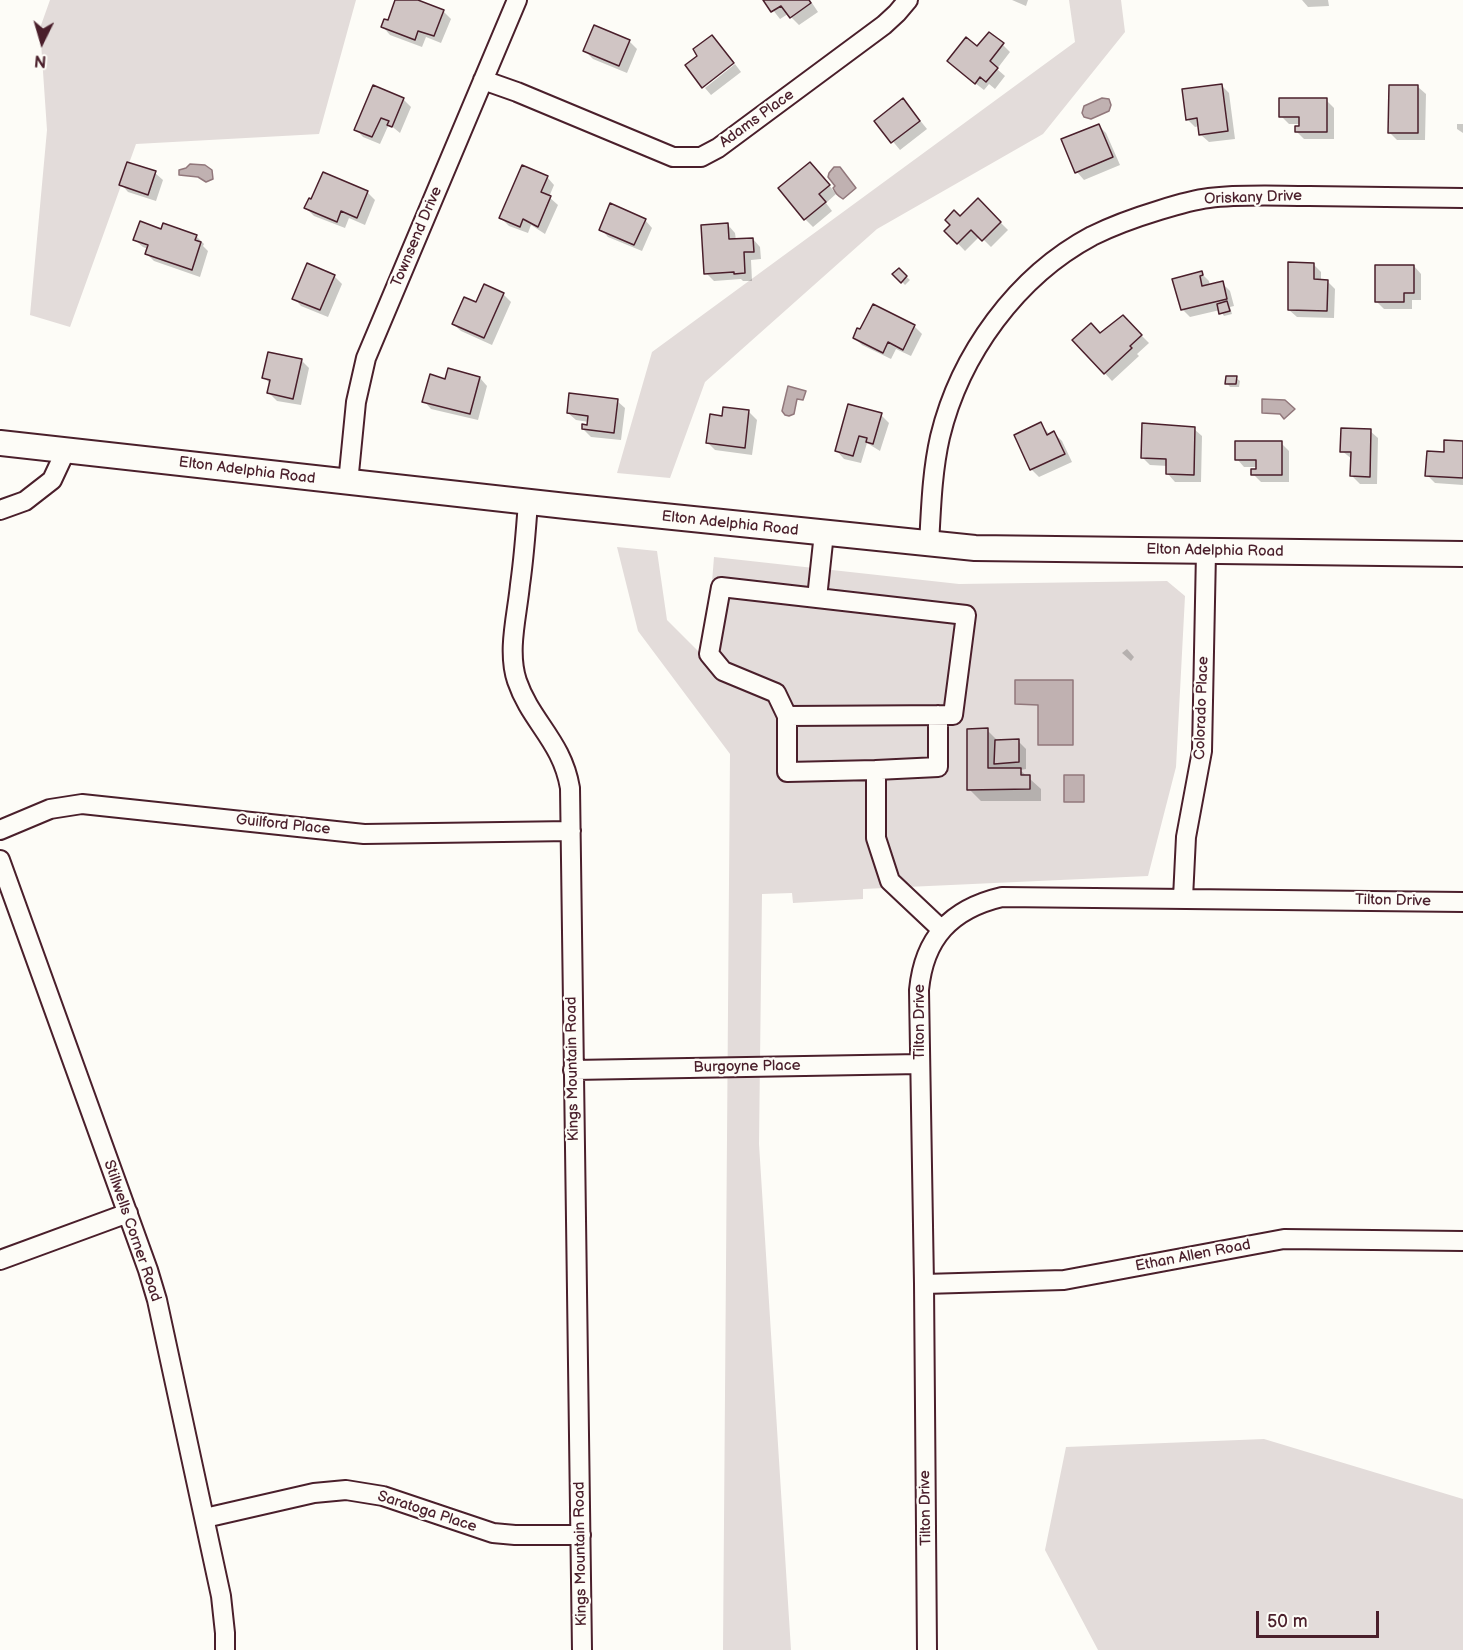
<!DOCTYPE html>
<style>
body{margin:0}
#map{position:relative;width:1463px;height:1650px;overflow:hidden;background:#fdfcf7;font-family:"Balsamiq Sans",sans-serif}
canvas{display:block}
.north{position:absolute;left:12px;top:12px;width:60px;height:60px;-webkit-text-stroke:4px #fdfcf7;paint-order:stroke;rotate:185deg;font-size:16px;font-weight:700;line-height:24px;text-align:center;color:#4a1f2b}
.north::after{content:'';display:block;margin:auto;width:21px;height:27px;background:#4a1f2b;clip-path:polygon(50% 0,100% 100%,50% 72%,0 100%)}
.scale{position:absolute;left:1256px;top:1611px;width:123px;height:27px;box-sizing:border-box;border:3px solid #4a1f2b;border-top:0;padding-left:8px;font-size:18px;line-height:21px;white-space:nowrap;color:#4a1f2b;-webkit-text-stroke:4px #fdfcf7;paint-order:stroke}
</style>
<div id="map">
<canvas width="1463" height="1650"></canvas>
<div class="north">N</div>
<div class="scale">50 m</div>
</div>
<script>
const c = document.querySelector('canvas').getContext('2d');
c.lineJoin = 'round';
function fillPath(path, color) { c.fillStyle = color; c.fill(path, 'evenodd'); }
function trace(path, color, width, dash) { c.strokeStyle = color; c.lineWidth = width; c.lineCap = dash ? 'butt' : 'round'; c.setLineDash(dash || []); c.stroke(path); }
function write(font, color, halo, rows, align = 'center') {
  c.font = font + ' "Balsamiq Sans",sans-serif'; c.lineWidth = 4.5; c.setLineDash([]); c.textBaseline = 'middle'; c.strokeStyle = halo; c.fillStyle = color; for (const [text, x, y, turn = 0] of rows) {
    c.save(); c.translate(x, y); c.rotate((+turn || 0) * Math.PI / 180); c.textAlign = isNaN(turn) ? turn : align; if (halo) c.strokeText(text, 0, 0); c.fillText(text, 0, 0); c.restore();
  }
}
fillPath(new Path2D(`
 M50 0H356L319 134 136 144 70 327 30 315 47 130 40 28Z
 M1069 0H1121L1125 32 1043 134 877 229 705 382 670 478 617 473 652 352 1075 42Z
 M617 547 657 551 667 620 706 659 714 557 959 584 1167 581 1185 596 1176 767 1148 876 863 889V899L793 903 792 893 762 894 759 1144 791 1650H723L730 754 638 631Z
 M1264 1439 1463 1499V1650H1098L1045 1550 1066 1447Z`), '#e3dcda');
const water = new Path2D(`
 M1102 98 1109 99 1111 105 1109 111 1091 119 1084 117 1082 113 1084 106Z
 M190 164 205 165 212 170 213 179 206 182 198 177 179 175V170L186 168Z
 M834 167H840L856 188 843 199C837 195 836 194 833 188L835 186 828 177 829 173Z
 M788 386 806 391 803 400 797 399 794 414 789 416 785 415 782 411Z
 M1262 399 1285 400 1295 409 1284 419 1280 414 1262 413Z
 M1015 680H1073V745H1038V705L1015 704Z
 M1064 775H1084V802H1064Z`);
fillPath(water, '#c0b1b1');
trace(water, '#91777b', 1.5);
fillPath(new Path2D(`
 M397 0H413L443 11 451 19 441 43 426 37 422 47 390 35 383 27 389 22Z
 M765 0H810L818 12 799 25 788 14 780 19Z
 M1012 0H1028L1026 6Z
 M1302 0H1328L1329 6 1308 7Z
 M629 41 637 49 627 73 593 59 585 51Z
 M1003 45 1010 52 997 69 1005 76 995 89 989 84 984 90 957 69 978 48Z
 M735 64 741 72 711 95 705 88Z
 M1221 85 1229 93 1235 139 1209 142 1201 135 1200 126 1195 127 1187 119Z
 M1418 87 1426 94 1425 140H1397L1389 132Z
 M403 99 411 107 400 133 389 124 380 144 363 137 356 129Z
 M1326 100 1334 108V139H1304L1296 131 1301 124H1289L1281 116Z
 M910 108 927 129 900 150 876 121Z
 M1457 124H1463V133L1457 129Z
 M1099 126 1106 133 1120 165 1084 180 1077 172Z
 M818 171 836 194 826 203 832 211 813 227 805 219Z
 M155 173 163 180 156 201 128 192 121 184Z
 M547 177 554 185 549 197 558 205 545 234 531 225 528 233 509 226 501 218Z
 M367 192 375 200 365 225 349 218 345 228 314 216 306 208Z
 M978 200 1008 230 991 247 980 236 965 251 946 231Z
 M645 220 652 228 642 251 608 237 601 229Z
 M728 225 735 233 736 240 753 239 760 247 761 259 751 260 752 281H743L741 279 714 281 706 273Z
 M162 231 196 236 204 244 203 246 208 251 200 277 154 261 147 254 148 249 143 247 135 240Z
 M1313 264 1321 272V281H1327L1335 289 1334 318 1297 317 1289 310Z
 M1414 266 1421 274V300H1412V309H1384L1376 301Z
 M899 270 910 280 905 285 895 274Z
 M1201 273 1209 281 1210 286 1222 283 1230 291 1234 306 1230 307 1232 314 1224 316 1220 310 1190 317 1182 309Z
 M334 276 342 284 328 317 301 306 294 298Z
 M503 294 511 302 492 345 461 331 453 324 477 304Z
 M1123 317 1149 343 1137 354 1139 356 1112 381 1074 340 1100 335Z
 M914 326 922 334 911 356 896 349 891 359 862 345 854 337Z
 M301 360 309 368 301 405 277 401 269 393 271 384 264 378Z
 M480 378 487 386 478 420 431 409 424 401 447 380Z
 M1236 378 1240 381 1239 387H1230L1227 383Z
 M617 401 625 408 621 440 591 437 583 429 588 426 589 422 576 420 568 413Z
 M749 412 757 420 752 455 715 450 707 442Z
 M881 415 889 423 880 451 867 443 861 463 844 459 837 451Z
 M1041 424 1050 435 1054 433 1062 441 1072 462 1039 477 1031 469Z
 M1194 429 1202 436 1201 482H1175L1168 474V466L1150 465 1143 458Z
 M1370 431 1378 438 1377 484H1360L1352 476V459L1342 451Z
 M1463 442V485L1435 483 1427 475 1445 453Z
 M1281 443 1289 451V482H1261L1253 474 1258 471V467H1244L1237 459Z
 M1127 649 1134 657 1131 661 1122 653Z
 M987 730 999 742 1018 741 1026 749V769L1020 770 1041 789V801H981L969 789Z`), '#0003');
const building = new Path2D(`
 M395 0H418L444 10 434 36 418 31 415 40 381 27 384 19 388 20Z
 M763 0H809L811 3 790 18 781 6 771 12Z
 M594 25 630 40 619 66 583 51Z
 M989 32 1004 43 990 61 998 68 986 82 980 77 975 84 947 61 966 37 977 46Z
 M712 35 734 63 702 88 685 65 697 56 693 49Z
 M1222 84 1228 131 1199 135 1197 118 1186 120 1182 89Z
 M373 85 404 98 392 127 387 125 389 121 381 118 372 137 354 130Z
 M1389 85H1418V133H1388Z
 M903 98 920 121 891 143 874 121Z
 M1279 98H1327V132H1295V126H1299V117H1279Z
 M1099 124 1113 157 1075 173 1061 139Z
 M127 162 156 171 148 195 119 185Z
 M810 162 830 185 819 194 826 202 804 220 778 188Z
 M522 165 548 176 541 192 551 196 538 227 523 219 520 227 499 218Z
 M323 172 368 191 357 218 341 211 337 222 304 208 309 198 311 199Z
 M978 198 1001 222 982 241 971 230 957 244 944 231 950 225 945 220 954 210 960 216Z
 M610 203 646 219 634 245 599 230Z
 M140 221 161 229 163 223 197 235 195 240 201 242 192 270 145 254 148 245 133 240Z
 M728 223 729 239 753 238 754 252H744L745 273 734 274V272L704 274 701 225Z
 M1288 262 1314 263V279L1328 280 1327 311 1288 310Z
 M307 263 335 275 320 310 292 299Z
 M1375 265H1414V293H1404V302H1375Z
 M899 268 907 276 901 283 892 274Z
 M1202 271 1203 275 1200 276 1202 286 1223 281 1227 299 1181 310 1172 279Z
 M484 284 504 293 484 338 452 324 464 297 476 302Z
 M1227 301 1230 311 1219 314 1217 304Z
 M873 304 915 325 903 350 888 342 883 353 853 338 857 328 860 329Z
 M1123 315 1142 335 1130 346 1132 348 1104 374 1072 340 1091 323 1100 333Z
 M268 352 302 359 293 399 267 393 270 380 262 378Z
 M448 368 480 377 470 414 422 402 430 374 445 379Z
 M1226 376H1237L1236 384H1225Z
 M569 393 618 399 614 433 582 429V424L587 425 588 416 567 413Z
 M848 404 882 413 873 444 866 442 867 438 859 436 853 456 835 451Z
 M723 407 749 410 745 448 706 443 710 414 722 416Z
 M1041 422 1047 435 1054 431 1065 454 1030 470 1014 435Z
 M1142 423 1195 427 1194 475 1166 474V459L1141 458Z
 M1341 428 1371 429 1370 477 1350 476 1351 452H1340Z
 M1444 440 1463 441V478L1425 476 1427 451 1444 452Z
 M1235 441H1282V475H1251V469H1256V460H1235Z
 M988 728V768H1021V775H1030V789L967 790V729Z
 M1019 739V762L994 764 995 740Z`);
fillPath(building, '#d0c5c4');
trace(building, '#4a1f2b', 1.5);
const minor = new Path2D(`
 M483 80 517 92 673 157H701L718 148 884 25 897 13 908 0
 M348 483 356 402 366 358 517 0
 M528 502C526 530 524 557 520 585 517 616 507 651 517 681 531 722 562 741 570 788L582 1650
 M0 510 25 501 52 480 66 450
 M824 533 817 598 966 615 953 715 787 716V772L876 770V838L890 881 942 930
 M929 545C931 509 932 472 940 437 960 354 1017 276 1092 236 1114 225 1137 217 1160 210 1176 205 1192 200 1209 198 1242 194 1275 196 1309 196 1360 197 1412 197 1463 198
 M787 716 776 693 723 671 709 654 721 587 817 598
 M876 770 938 767V715
 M0 830 50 809 82 804 364 834 571 831
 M0 860 148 1270 157 1300 221 1596 225 1633V1650
 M1183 898 1186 837 1202 751 1206 552
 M573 1070 920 1064
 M0 1260 128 1213
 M924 1284 1064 1280 1284 1239 1463 1241
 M205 1518 314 1493 346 1490 383 1496 493 1533 515 1535H581
 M927 1650 924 1284 919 990C924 938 951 909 1002 897L1463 902`);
const major = new Path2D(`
 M0 443 566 506 975 548 1463 554`);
trace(minor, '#4a1f2b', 22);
trace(major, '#4a1f2b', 28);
trace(minor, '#fdfcf7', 18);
trace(major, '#fdfcf7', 24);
write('15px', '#4a1f2b', '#fdfcf7', [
 ["Adams Place",757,119,-36],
 ["Oriskany Drive",1253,198,-2],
 ["Townsend Drive",417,237,-67],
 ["Elton Adelphia Road",247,471,7],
 ["Elton Adelphia Road",730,524,6],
 ["Elton Adelphia Road",1215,551,1],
 ["Colorado Place",1202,708,-88],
 ["Guilford Place",283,825,6],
 ["Tilton Drive",1393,901,1],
 ["Tilton Drive",920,1022,-90],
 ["Burgoyne Place",747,1067,-1],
 ["Kings Mountain Road",573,1069,-91],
 ["Stillwells Corner Road",132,1231,71],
 ["Ethan Allen Road",1193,1256,-11],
 ["Tilton Drive",926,1508,-91],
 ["Saratoga Place",427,1512,18],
 ["Kings Mountain Road",581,1554,-91]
]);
</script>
